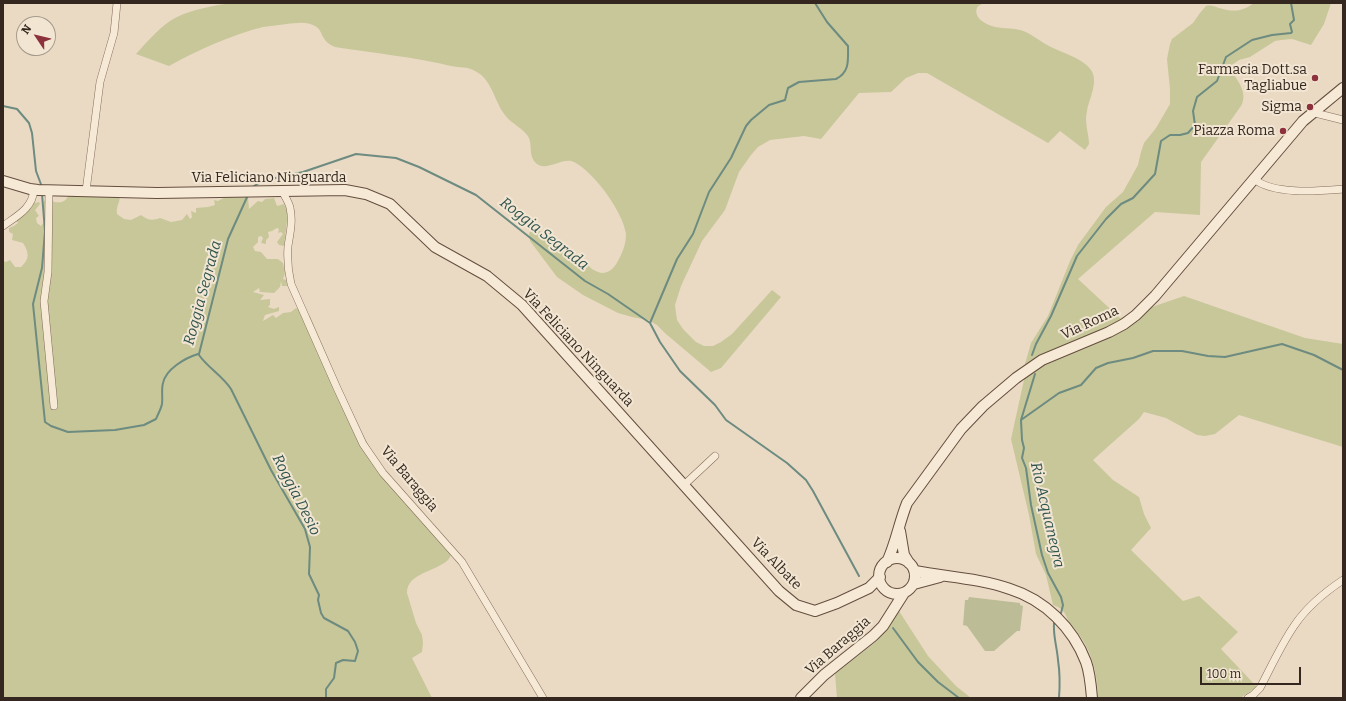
<!DOCTYPE html>
<style>
body{margin:0}
#map{position:relative;width:1346px;height:701px;overflow:hidden;background:#eadac4;font-family:Bitter,serif}
canvas{display:block}
.frame{position:absolute;inset:0;border:4px solid #34271f;pointer-events:none}
.north{position:absolute;left:16px;top:16px;width:40px;height:40px;box-sizing:border-box;background:#f2e6d3;border:1px solid #a69a8b;border-radius:50%;rotate:305deg;font-size:11px;font-weight:700;line-height:16px;text-align:center;color:#34271f}
.north::after{content:'';display:block;margin:auto;width:14px;height:18px;background:#8d313c;clip-path:polygon(50% 0,100% 100%,50% 72%,0 100%)}
.scale{position:absolute;left:1200px;top:667px;width:101px;height:18px;box-sizing:border-box;border:2px solid #34271f;border-top:0;padding-left:5px;font-size:12px;line-height:14px;white-space:nowrap;color:#34271f;-webkit-text-stroke:3px #f2e6d3;paint-order:stroke}
</style>
<div id="map">
<canvas width="1346" height="701"></canvas>
<div class="frame"></div>
<div class="north">N</div>
<div class="scale">100 m</div>
</div>
<script>
const c = document.querySelector('canvas').getContext('2d');
c.lineJoin = 'round';
function fillPath(path, color) { c.fillStyle = color; c.fill(path, 'evenodd'); }
function trace(path, color, width, dash) { c.strokeStyle = color; c.lineWidth = width; c.lineCap = dash ? 'butt' : 'round'; c.setLineDash(dash || []); c.stroke(path); }
function write(font, color, halo, rows, align = 'center') {
  c.font = font + ' Bitter,serif'; c.lineWidth = 4; c.setLineDash([]); c.textBaseline = 'middle'; c.strokeStyle = halo; c.fillStyle = color; for (const [text, x, y, turn = 0] of rows) {
    c.save(); c.translate(x, y); c.rotate((+turn || 0) * Math.PI / 180); c.textAlign = isNaN(turn) ? turn : align; if (halo) c.strokeText(text, 0, 0); c.fillText(text, 0, 0); c.restore();
  }
}
fillPath(new Path2D(`
 M231 3H991C988 3 984 3 982 4 973 7 976 17 982 21 993 30 1007 27 1020 30 1031 33 1039 41 1049 46 1062 53 1083 58 1091 70 1099 81 1089 99 1087 111 1084 123 1089 133 1089 144L1085 150 1060 131 1048 143 927 73H918L906 78 891 92 859 93 821 139 804 136 770 140 758 147 751 155 739 172 725 210 702 241 681 286 675 305 677 320 683 329 696 342 704 346H713L721 342 732 334 772 290 781 297 721 368 711 372 666 334 657 325 648 320 632 317 618 313 583 295 557 277 530 241 529 233 533 229C549 233 569 246 582 258 586 261 588 266 592 269 595 271 600 273 603 273 613 272 617 263 621 255 624 248 626 242 626 234 623 212 594 172 574 162 562 156 544 175 534 161 529 154 532 145 529 138 524 128 511 124 505 115 494 101 492 79 475 71 467 66 460 68 451 66 413 57 374 53 335 47 320 41 324 31 315 26 307 21 296 23 287 24 279 25 271 26 263 27 231 35 198 50 169 66L136 54C148 41 161 25 177 17 190 10 216 5 231 3Z
 M1254 3H1331L1324 24 1311 45 1292 39 1281 40 1275 41 1250 57 1239 60 1229 67C1236 79 1249 92 1241 106L1201 162 1200 215 1155 212 1078 279 1120 318 1184 296 1305 338 1343 344V447L1239 415 1215 434 1205 436 1197 435 1166 418 1144 412 1139 419 1093 460 1113 480 1139 497 1144 514 1151 528 1131 550 1183 601 1199 596 1238 632 1221 649 1257 687 1240 698H1098C1097 667 1090 645 1069 622 1067 619 1066 614 1063 611 1061 608 1056 606 1053 605L1046 575 1036 554 1029 515 1011 439 1024 380 1023 371 1031 343 1048 316 1070 261 1078 245 1106 207 1123 192 1138 165 1141 152 1144 143 1156 128 1170 104V89L1167 59 1170 44 1172 39 1193 23 1200 13 1206 6C1211 5 1214 6 1219 8 1233 12 1242 12 1254 3Z
 M69 194 117 195 120 197C119 204 116 207 117 214L124 219 131 220 141 215C147 220 152 221 160 218L171 222 182 220 187 214 190 219 192 217 191 211 196 213V208L208 207 215 205 214 200 218 201 229 195 233 197 240 194 248 197 249 209 258 201 262 202 265 199 274 198 277 206 284 204 288 212 284 246 279 245 277 242 283 234 281 232 278 233 279 229 277 228 272 231 268 232 269 237 266 240V244L261 243 263 238 261 236 258 237V242L253 247 255 251 261 252 267 259H278L283 263 285 273 283 279 286 280 287 286H282L281 281 280 287 274 293 260 292 259 288 253 292 264 295 260 300 270 299V305L268 307 274 309 279 307V311L265 315 263 321 273 315 276 318 283 313 291 312 296 308 310 316 355 420 377 461 453 549C452 553 450 558 448 560 435 572 407 573 407 593L416 623 422 635 423 643 422 652 412 658 432 698H3V261L6 262 10 260 15 267H21C30 259 29 252 23 243L12 240 13 234 9 232V228L14 226 18 223 16 220 32 207 34 201 35 203 39 202 40 204 35 210 39 216 36 218 37 223 41 226 45 221 44 201 51 198 54 202C62 203 66 202 69 194Z
 M899 611 928 656 956 686 971 698H837L835 674 877 641Z`), '#c7c799');
fillPath(new Path2D(`
 M969 597 1020 603V605L1023 606 1020 631H1017L994 651H985L967 626 963 625 965 600H968Z`), '#bcbd97');
trace(new Path2D(`
 M3 106 17 109 29 123 32 133 36 171 42 187
 M251 188 262 181 303 172 356 154 396 158 419 167 476 195 585 281 608 294 650 323 660 342 680 371 715 405 726 420 787 463 806 480 813 491 859 576
 M42 194 45 231 42 268 33 304 45 422 51 426 68 432 115 430 144 425 156 419C158 414 161 409 162 404 163 397 161 390 163 383 166 369 185 358 198 354
 M650 323 677 259 693 234 709 192 731 158 746 126 751 120 769 105 785 100 788 88 799 82 836 79C850 72 848 60 848 46L827 22 815 3
 M199 354 228 239 248 195
 M199 355C208 368 222 375 231 389L271 470 305 529 310 547 309 574 319 595 318 600 321 613 324 618 348 631 355 642 358 651 355 661 343 660 336 663 334 678 326 689V698
 M1032 355 1036 344 1051 316 1077 256 1106 219 1121 204 1133 198 1155 174 1161 141 1170 135H1180L1188 133 1195 125 1193 111 1197 97 1217 81 1226 57 1252 40 1272 35 1291 33 1292 32 1290 24 1294 20 1291 3
 M1035 374 1021 420 1022 440 1024 448 1022 458 1026 468 1031 505 1042 555 1048 573 1061 597 1063 605 1061 613
 M1021 420 1059 393 1081 385 1096 368 1108 363 1133 358 1153 351H1182L1208 356 1225 357 1282 344 1314 355 1343 370
 M1054 623C1053 636 1057 647 1058 660 1060 673 1060 685 1059 698
 M893 628 918 662 938 682 959 698`), '#6d8b80', 2);
const street = new Path2D(`
 M1313 111 1315 113 1343 120
 M1254 179C1274 195 1318 191 1343 189
 M49 190 48 272 44 301 54 406
 M86 191 100 82 114 33 117 3
 M282 191C285 197 289 202 290 208 293 221 290 233 288 246 287 259 288 271 291 284L337 388 363 444 383 473 462 562 543 698
 M3 226C17 216 33 208 34 189
 M684 485 715 456
 M1248 698 1253 695 1260 688C1271 667 1281 645 1294 626 1306 608 1325 592 1343 580`);
const secondary = new Path2D(`
 M3 181 30 189 38 190 157 193 345 190 366 194 390 204 435 247 487 276 522 305 779 591 796 605 815 611 837 603 869 588 880 577
 M900 531 904 555 909 563
 M879 576a18 18 0 1 1 36 0a18 18 0 1 1-36 0Z
 M887 562C896 543 899 523 907 503L961 429 983 406 1016 378 1042 360 1109 332 1124 324 1136 315 1155 296 1303 121 1343 88
 M915 571C946 577 979 578 1010 589 1045 600 1073 628 1086 662 1090 673 1091 686 1092 698
 M914 584 940 577
 M801 698 824 675 873 636 883 626 904 593`);
trace(street, '#836c5c', 8);
trace(secondary, '#654e3f', 12);
trace(street, '#f6e9d6', 7);
trace(secondary, '#f6e9d6', 10);
for (const [x, y, r, color] of [
 [1315,78,4,"#8d313c"],
 [1310,107,4,"#8d313c"],
 [1283,131,4,"#8d313c"]
]) { const dot = new Path2D(); dot.arc(x, y, r, 0, 2 * Math.PI); c.fillStyle = color; c.fill(dot); trace(dot, '#f2e6d3', 1.5); }
write('14px', '#34271f', '#f2e6d3', [
 ["Farmacia Dott.sa",1307,70],
 ["Tagliabue",1307,86],
 ["Sigma",1302,107],
 ["Piazza Roma",1275,131]
], 'right');
write('14px', '#34271f', '#f2e6d3', [
 ["Via Feliciano Ninguarda",269,178],
 ["Via Roma",1090,323,-25],
 ["Via Feliciano Ninguarda",578,348,47],
 ["Via Baraggia",409,479,50],
 ["Via Albate",776,564,46],
 ["Via Baraggia",838,646,-41]
]);
write('italic 15px', '#2f534d', '#f2e6d3', [
 ["Roggia Segrada",544,234,38],
 ["Roggia Segrada",203,293,-75],
 ["Roggia Desio",296,495,63],
 ["Rio Acquanegra",1047,515,77]
]);
</script>
